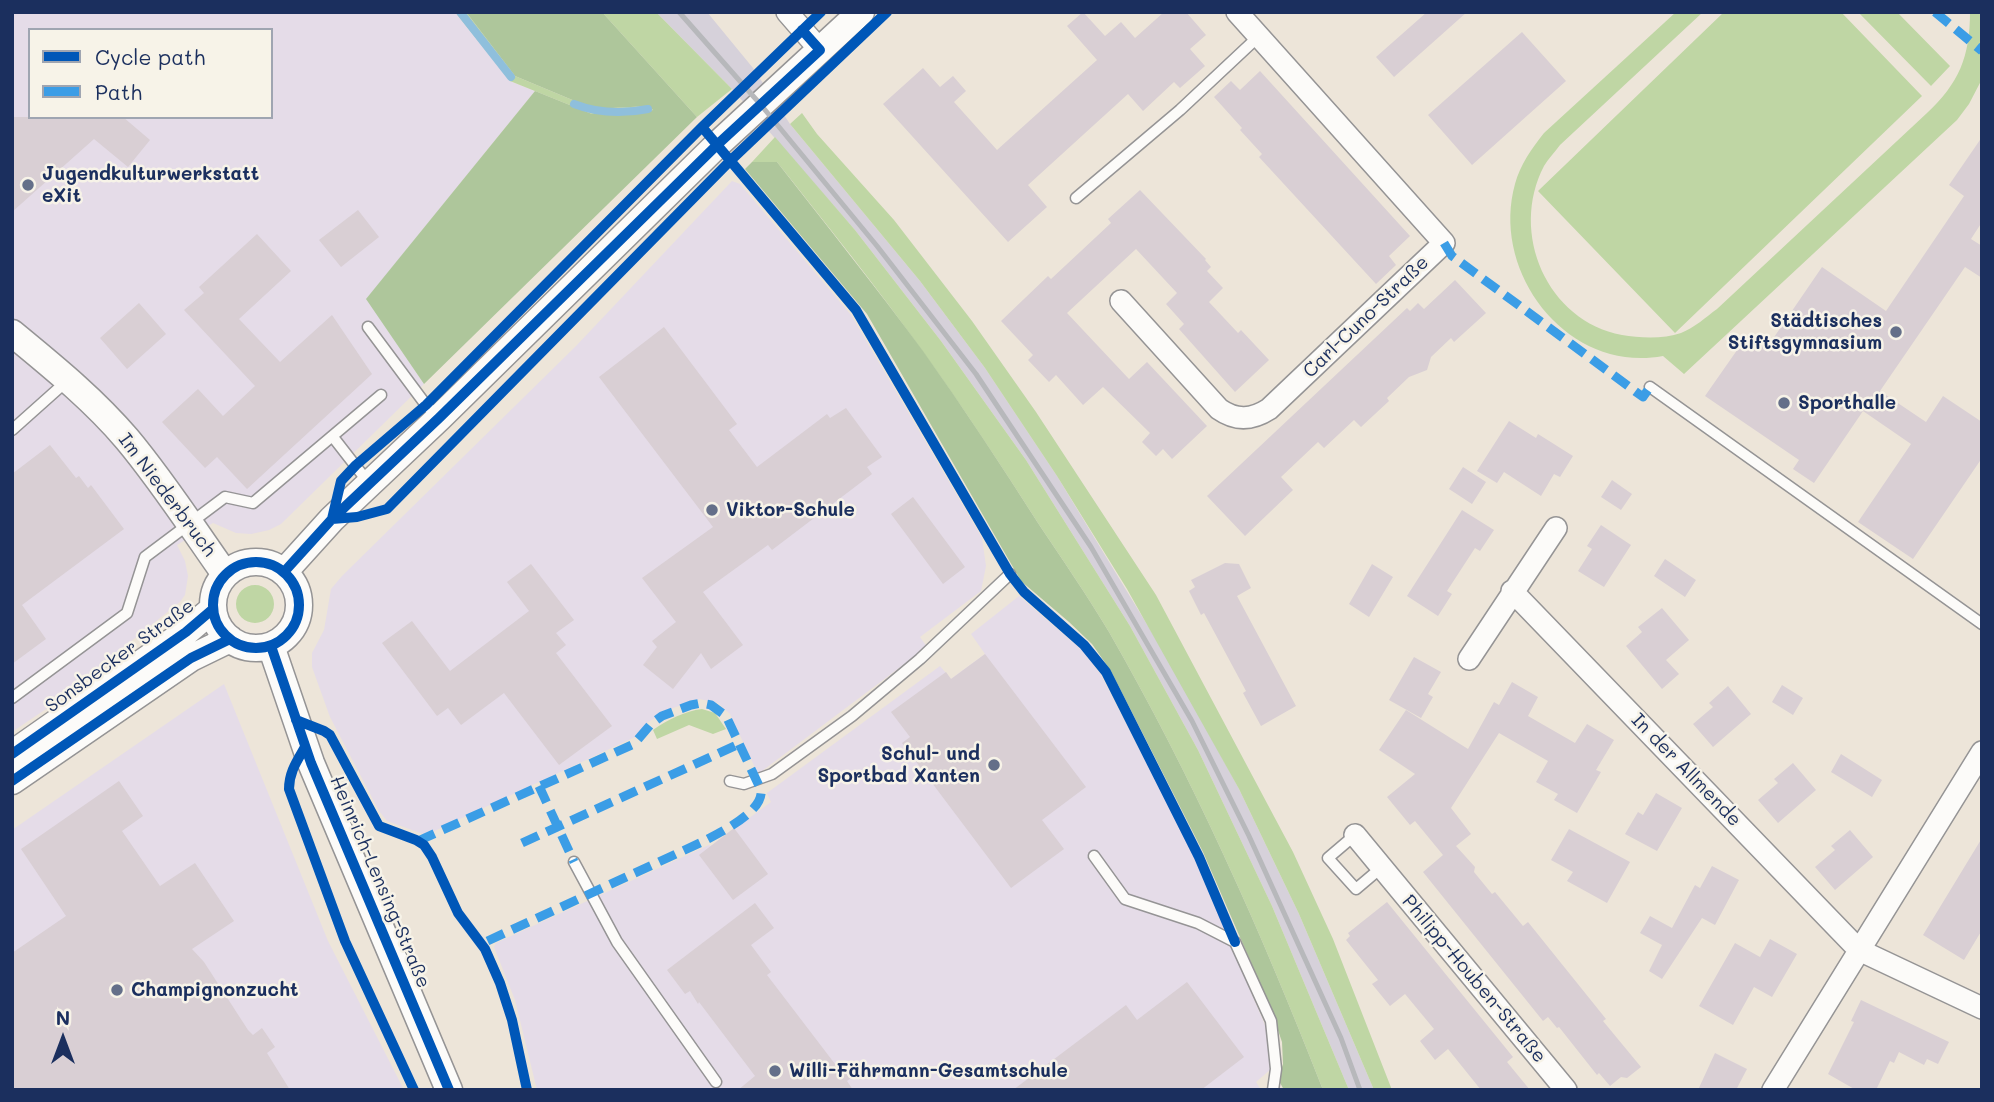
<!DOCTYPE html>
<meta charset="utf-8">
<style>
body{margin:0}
#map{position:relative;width:1994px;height:1102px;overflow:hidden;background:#ede5d9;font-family:Mali,sans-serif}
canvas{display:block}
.frame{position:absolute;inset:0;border:14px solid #1b2f5e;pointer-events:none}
.legend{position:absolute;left:28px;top:28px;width:245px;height:91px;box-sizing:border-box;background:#f7f3e8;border:2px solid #9fa5b1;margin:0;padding:9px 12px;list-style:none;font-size:21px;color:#1b2f5e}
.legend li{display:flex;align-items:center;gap:14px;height:35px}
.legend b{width:35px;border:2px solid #9fa5b1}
.north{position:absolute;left:28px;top:1004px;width:70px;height:70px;-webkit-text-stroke:5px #f7f3e8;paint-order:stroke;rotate:0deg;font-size:19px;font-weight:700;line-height:28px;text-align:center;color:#1b2f5e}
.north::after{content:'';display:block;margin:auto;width:24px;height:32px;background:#1b2f5e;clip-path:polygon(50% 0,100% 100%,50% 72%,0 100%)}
</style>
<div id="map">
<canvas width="1994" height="1102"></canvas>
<div class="frame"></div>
<ul class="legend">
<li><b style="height:9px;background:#0057b8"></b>Cycle path</li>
<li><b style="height:9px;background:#3b9de6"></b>Path</li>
</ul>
<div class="north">N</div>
</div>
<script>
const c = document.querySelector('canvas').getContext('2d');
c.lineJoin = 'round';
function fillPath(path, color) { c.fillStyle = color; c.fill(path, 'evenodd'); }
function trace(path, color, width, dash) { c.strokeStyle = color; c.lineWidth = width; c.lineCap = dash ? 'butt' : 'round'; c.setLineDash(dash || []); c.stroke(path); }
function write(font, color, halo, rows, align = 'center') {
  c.font = font + ' Mali,sans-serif'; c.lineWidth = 5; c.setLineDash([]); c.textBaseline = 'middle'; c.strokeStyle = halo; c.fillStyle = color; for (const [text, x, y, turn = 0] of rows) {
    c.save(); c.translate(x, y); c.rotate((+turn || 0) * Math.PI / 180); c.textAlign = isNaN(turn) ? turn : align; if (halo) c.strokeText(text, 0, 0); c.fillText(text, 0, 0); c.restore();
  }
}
fillPath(new Path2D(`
 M12 12H455L510 81 535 91 367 299 424 384 281 524 269 530 251 534 236 533 213 523 177 545 185 561 188 576 185 595 180 602 49 707 12 732ZM30 30H271V117H30Z
 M732 181 740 184 851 315 982 538 986 566 981 591 920 637 927 647 758 774 730 714 718 703 700 699 667 710 647 723 635 737 428 834H423L387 821 379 811 330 717 312 667V653L324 630 331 589 342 576 576 346Z
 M1019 596 1082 650 1101 675 1191 850 1267 1030 1271 1069 1256 1082 1261 1090H537L515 1000 494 947 496 943 709 845 711 846 771 802 767 793 940 666 951 679 985 654 971 634Z
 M224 684 328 941 404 1090H12V830Z`), '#e5dce8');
fillPath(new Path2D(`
 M656 12H707L753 68 790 124 920 281 985 368 1057 476 1174 669 1239 789 1299 914 1374 1090H1349L1272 906 1198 750 1130 626 1026 460 941 341 855 230 732 89Z`), '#d6d1da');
fillPath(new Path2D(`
 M455 12H466L515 76 594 109 649 106 653 110 635 114H592L510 81Z
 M602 12H656L732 89 697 117Z
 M1676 12H1703L1560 145C1555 152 1548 159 1544 166 1509 233 1547 321 1622 335 1640 338 1664 339 1681 333 1694 328 1706 317 1717 309L1927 113C1959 83 1970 57 1970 12H1982V79L1969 104 1957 120 1684 374 1663 356C1568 374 1490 273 1515 184 1520 165 1532 148 1544 133Z
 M1724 12H1841L1922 96 1675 333 1538 191Z
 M1858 12H1897L1950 66 1931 86Z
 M802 113 817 134 894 220 972 321 1036 412 1156 595 1293 852 1333 939 1392 1090H1374L1299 914 1239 789 1127 589 1057 476 985 368 920 281 790 124Z
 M775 137 855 230 941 341 1026 460 1130 626 1198 750 1272 906 1349 1090H1323C1262 933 1193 778 1109 632 1087 595 1062 559 1038 523 1001 465 963 407 923 352 877 287 827 225 777 162H752Z
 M236 604a19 19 0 1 1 38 0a19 19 0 1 1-38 0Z
 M702 709 715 713 726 729 713 734 689 725 657 739 653 730C667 720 685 711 702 709Z`), '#bfd6a4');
fillPath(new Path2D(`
 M466 12H602L697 117 424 384 366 299 535 91 592 114H635L653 110 649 106 594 109 515 76Z
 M752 162H777C826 225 876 287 923 351 963 407 1001 465 1038 523 1062 559 1087 595 1109 632 1193 778 1262 933 1323 1090H1284L1278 1079 1283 1064 1282 1042 1269 1004 1203 852 1111 671 1092 644 1069 622 1021 581 867 314 745 169Z`), '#aec69b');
trace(new Path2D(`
 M460 12 511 77
 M574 104C597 113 623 114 648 109`), '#8fbfdc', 8);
fillPath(new Path2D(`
 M1083 12 1105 36 1121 22 1135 38 1164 12H1186L1206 35 1190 49 1205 66 1180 88 1174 82 1143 111 1128 94 1028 185 1047 207 1008 242 883 104 923 68 940 87 953 76 966 91 954 102 997 150 1097 60 1067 26Z
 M1427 12H1467L1394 77 1376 57Z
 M1522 32 1566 81 1472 165 1428 115Z
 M1260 71 1410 236 1389 256 1396 265 1376 284 1259 157 1262 154 1240 130 1242 128 1214 97 1231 81 1240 90Z
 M12 117H123L150 140 128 167 94 139 12 212Z
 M1982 137V222L1971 239 1982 246V278L1965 267 1880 391 1926 422 1943 396 1982 422V458L1913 559 1858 522 1911 444 1863 411 1814 483 1793 469 1799 460 1705 396 1749 333 1768 346 1822 267 1886 311 1964 196 1949 185Z
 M1140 190 1206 259 1205 260 1211 267 1207 271 1223 288 1209 302 1238 333 1241 330 1269 360 1235 392 1179 329 1184 324 1166 304 1177 293 1136 249 1067 313 1129 379 1147 362 1207 426 1172 459 1163 449 1156 456 1142 442 1150 433 1103 387 1083 405 1056 375 1049 382 1028 360 1033 355 1001 321 1048 276 1051 279 1111 223 1108 219Z
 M358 210 379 237 341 267 319 240Z
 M257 234 291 271 239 319 280 362 332 315 372 374 247 489 217 457 205 468 162 422 198 389 223 416 255 386 184 310 204 293 199 287Z
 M1455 280 1486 313 1454 342 1451 338 1431 357 1427 370 1409 377 1387 398 1389 401 1361 427 1354 420 1324 448 1318 442 1281 477 1293 490 1245 536 1207 496 1407 308 1410 311 1418 303 1424 309Z
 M139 303 166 334 127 369 100 338Z
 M664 327 737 424 729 430 757 467 827 414 830 418 846 408 882 457 867 467 872 474 772 550 768 545 703 592 743 645 711 669 701 653 673 689 643 665 657 647 652 641 676 622 642 578 713 527 599 377Z
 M1509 421 1536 438 1538 434 1573 456 1560 477 1554 474 1541 496 1504 472 1497 483 1477 471Z
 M50 445 76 478 79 476 88 488 91 485 124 529 22 605 46 639 12 664V474Z
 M1463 467 1486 482 1472 504 1449 489Z
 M1612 480 1632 494 1621 510 1601 497Z
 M913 497 965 567 943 584 891 514Z
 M1462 510 1494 530 1480 551 1475 548 1447 591 1452 594 1438 616 1407 596Z
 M1601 525 1631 545 1604 587 1578 571 1592 549 1587 546Z
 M1665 559 1696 580 1685 597 1654 576Z
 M1225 563 1239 564 1251 588 1237 596 1296 706 1261 726 1243 693 1246 691 1204 613 1201 615 1189 591 1195 587 1191 580Z
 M531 564 574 620 556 633 566 645 556 653 612 726 559 765 504 693 461 725 448 708 437 716 382 643 412 621 450 671 529 611 507 582Z
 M1372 564 1393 577 1369 617 1349 604Z
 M1662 608 1689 640 1666 660 1679 674 1662 689 1626 646 1642 632 1638 627Z
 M985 654 1086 787 1042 820 1064 849 1011 888 902 743 910 737 891 712 946 672 951 679Z
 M1414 657 1441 672 1428 694 1433 697 1421 718 1389 700Z
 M1512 682 1538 697 1528 716 1575 743 1587 724 1614 740 1596 770 1601 772 1577 813 1554 800 1558 794 1536 782 1548 761 1499 733 1451 808 1471 834 1456 846 1475 867 1474 872 1492 894 1495 892 1523 926 1528 922 1606 1019 1603 1021 1641 1067 1627 1078 1621 1077 1610 1086 1599 1073 1597 1075 1559 1027 1557 1028 1548 1017 1543 1021 1423 872 1443 855 1415 821 1410 825 1387 797 1415 774 1379 750 1406 710 1468 749 1494 702 1499 705Z
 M1782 685 1803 698 1793 715 1772 702Z
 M1728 686 1751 714 1713 747 1693 724 1713 707 1709 703Z
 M1841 754 1882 780 1872 797 1831 772Z
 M1793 763 1816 790 1778 823 1758 800 1778 783 1774 779Z
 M119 781 143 816 122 831 160 886 195 863 234 921 192 949 204 962 248 1030 253 1035 262 1028 275 1047 267 1053 290 1090H12V953L66 916 21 849Z
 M1656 793 1682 808 1657 851 1625 834 1638 812 1643 815Z
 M734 828 768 874 733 900 699 855Z
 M1569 829 1630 862 1607 903 1567 881 1573 872 1551 860Z
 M1850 830 1873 857 1835 890 1815 867 1835 850 1831 846Z
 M1982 838V930L1964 960 1923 935Z
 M1712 866 1739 880 1715 925 1702 918 1662 979 1649 971 1662 945 1640 933 1650 916 1672 928 1695 885 1700 888Z
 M1387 902 1513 1057 1507 1062 1530 1090H1481L1448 1049 1435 1060 1420 1041 1434 1029 1405 994 1390 1006 1372 984 1378 980 1346 940 1350 936 1348 933Z
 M755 903 774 928 751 945 771 972 767 975 835 1064 838 1061 851 1078 847 1081 853 1090H738L755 1076 699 1002 698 1004 690 991 685 994 667 970Z
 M1770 939 1797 954 1772 997 1754 987 1733 1025 1699 1006 1735 943 1760 957Z
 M1187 982 1244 1057 1201 1090H1013L1126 1005 1137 1020Z
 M1861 1000 1949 1042 1938 1064 1927 1059 1924 1065 1899 1052 1894 1063 1890 1061 1876 1090H1856L1828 1074 1854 1022 1851 1021Z
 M1715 1053 1747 1069 1736 1090H1698Z`), '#d9cfd4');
const service = new Path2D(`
 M1076 198 1180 110 1259 36
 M368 327 426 405 439 418
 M1650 387 1982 624
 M12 430 68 380
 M333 437 368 482
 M12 698 127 613 145 557 225 497 253 503 381 395
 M730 781 744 784 772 774 852 716 920 659 1010 574
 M1355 835 1328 858 1356 889 1382 867
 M1094 856 1125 899 1198 923 1235 942 1271 1021 1276 1069 1273 1090
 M574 862 617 942 716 1082`);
const minor = new Path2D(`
 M787 12 820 50
 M1121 301 1219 409C1236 421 1252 420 1269 409L1444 243 1237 12
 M1512 591 1859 950 1982 1008
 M1469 659 1556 528
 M1355 835 1566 1090
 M1773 1090 1982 752`);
const tertiary = new Path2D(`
 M12 333C52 366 93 399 127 439 163 482 193 529 225 574
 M213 605a43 43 0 1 1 86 0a43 43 0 1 1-86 0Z
 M284 572 332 519 439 418 718 144 861 12
 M271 646 311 763 449 1090
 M12 754 186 632 213 609
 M12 781 191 658 230 639`);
trace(service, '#959495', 13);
trace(minor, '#959495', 24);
trace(tertiary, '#959495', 29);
trace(service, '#fcfbf9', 10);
trace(minor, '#fcfbf9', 21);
trace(tertiary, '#fcfbf9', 26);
trace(new Path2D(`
 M679 12 761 105 877 246 976 374 1091 547 1192 721 1249 836 1341 1038 1360 1090`), '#b7b8bb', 5);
trace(new Path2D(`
 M1935 12 1982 51
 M1444 243 1452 256 1643 397 1650 387
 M539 786 574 862
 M418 841 634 744 651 724 662 716 691 705 701 703 711 705 726 716 761 790C764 812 719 833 702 842L481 944
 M522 843 739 744`), '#3b9de6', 9, [18, 9]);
trace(new Path2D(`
 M702 127 856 310 1010 574 1024 592 1084 645 1106 672 1199 857 1235 942
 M332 519 357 517 387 509 730 161 887 12
 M332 519 341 481 356 465 426 405 702 127 821 12
 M213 605a43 43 0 1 1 86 0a43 43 0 1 1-86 0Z
 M284 572 332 519 439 418 718 144 820 50 802 30
 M271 646 311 763 449 1090
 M296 720 324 731 330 735 379 826 416 840 424 845 432 857 458 913 485 949 500 983 512 1020 527 1090
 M305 747C297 761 289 772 289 789L345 941 414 1090
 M12 754 186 632 213 609
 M12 781 191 658 230 639`), '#0057b8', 10);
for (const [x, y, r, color] of [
 [28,185,7,"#646f89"],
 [1896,332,7,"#646f89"],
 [1784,403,7,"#646f89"],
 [712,510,7,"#646f89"],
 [994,765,7,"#646f89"],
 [117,990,7,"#646f89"],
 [775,1071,7,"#646f89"]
]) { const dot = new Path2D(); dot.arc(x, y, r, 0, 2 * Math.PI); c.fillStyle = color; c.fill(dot); trace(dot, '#f7f3e8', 2.5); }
write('bold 19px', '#1b2f5e', '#f7f3e8', [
 ["Jugendkulturwerkstatt",42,174],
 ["eXit",42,196],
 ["Städtisches",1882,321,"right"],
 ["Stiftsgymnasium",1882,343,"right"],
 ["Sporthalle",1798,403],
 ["Viktor-Schule",726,510],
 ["Schul- und",980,754,"right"],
 ["Sportbad Xanten",980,776,"right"],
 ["Champignonzucht",131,990],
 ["Willi-Fährmann-Gesamtschule",789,1071]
], 'left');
write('19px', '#1b2f5e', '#f7f3e8', [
 ["Carl-Cuno-Straße",1366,317,-44],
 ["Im Niederbruch",167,495,53],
 ["Sonsbecker Straße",120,656,-36],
 ["In der Allmende",1686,770,46],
 ["Heinrich-Lensing-Straße",380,882,67],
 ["Philipp-Houben-Straße",1474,979,50]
]);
</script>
